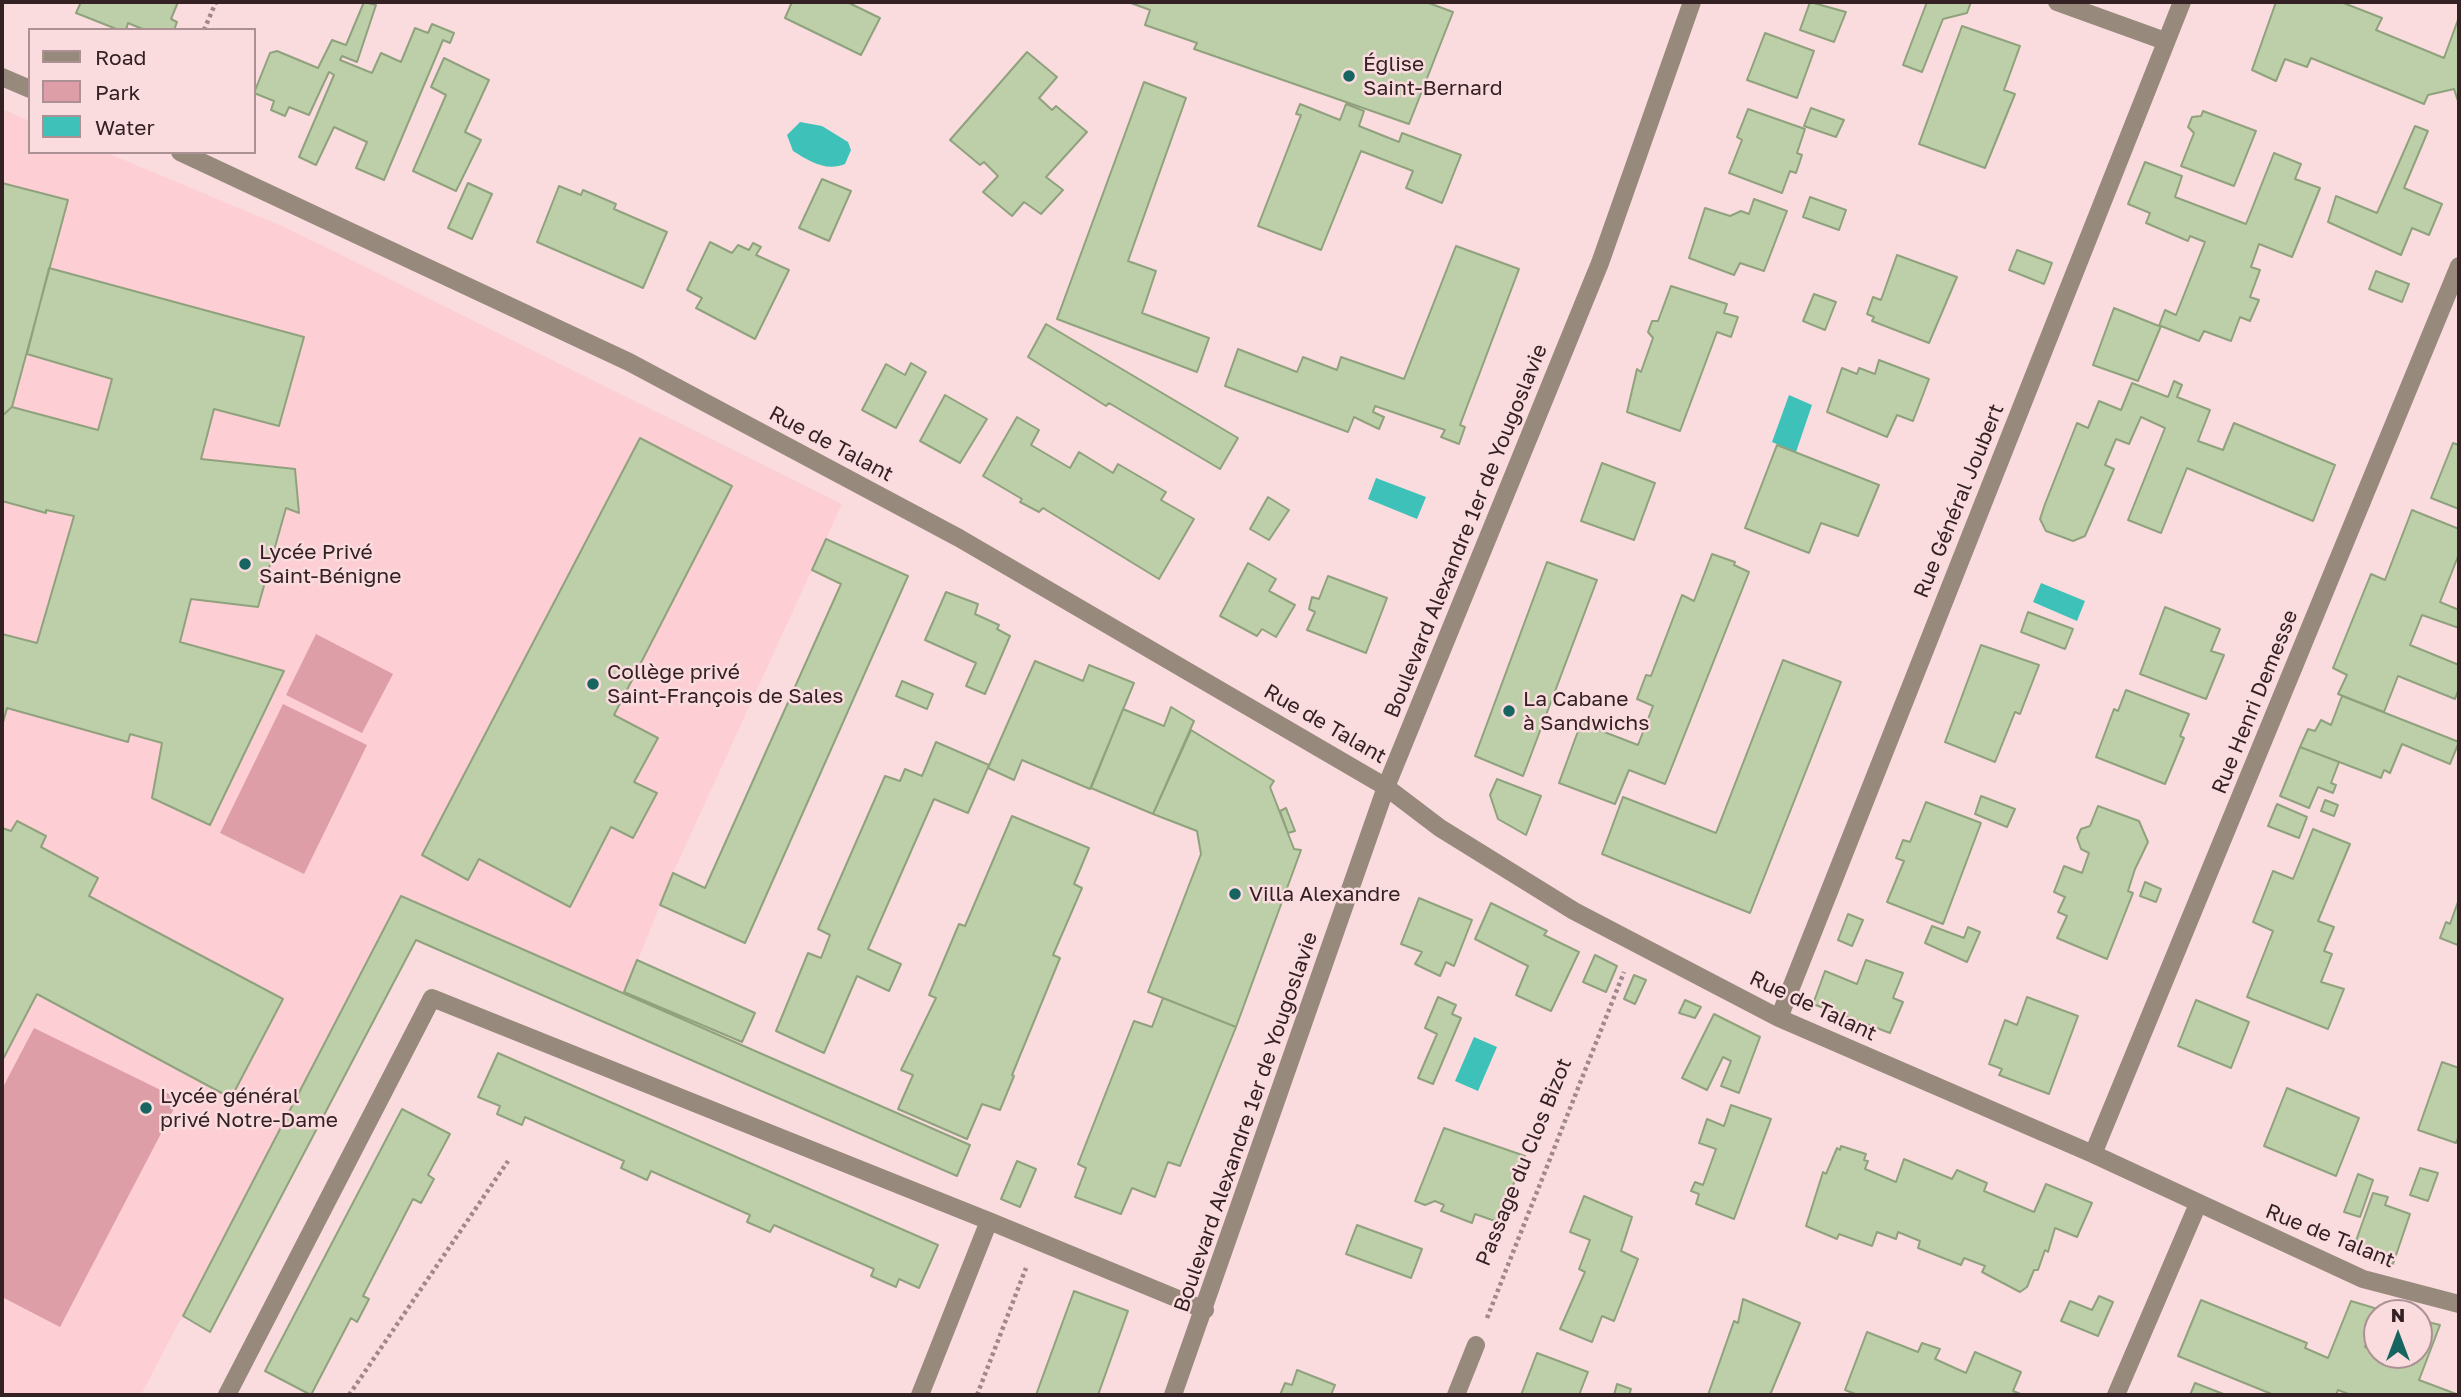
<!DOCTYPE html>
<meta charset="utf-8">
<style>
body{margin:0}
#map{position:relative;width:2461px;height:1397px;overflow:hidden;background:#fadcdf;font-family:"Golos Text",sans-serif}
canvas{display:block}
.frame{position:absolute;inset:0;border:4px solid #342124;pointer-events:none}
.legend{position:absolute;left:28px;top:28px;width:228px;height:126px;box-sizing:border-box;background:#fadcdf;border:2px solid #ab9194;margin:0;padding:9px 12px;list-style:none;font-size:21px;color:#342124}
.legend li{display:flex;align-items:center;gap:14px;height:35px}
.legend b{width:35px;border:2px solid #ab9194}
.north{position:absolute;left:2363px;top:1299px;width:70px;height:70px;box-sizing:border-box;background:#fadcdf;border:2px solid #ab9194;border-radius:50%;rotate:0deg;font-size:19px;font-weight:700;line-height:28px;text-align:center;color:#342124}
.north::after{content:'';display:block;margin:auto;width:24px;height:32px;background:#176560;clip-path:polygon(50% 0,100% 100%,50% 72%,0 100%)}
</style>
<div id="map">
<canvas width="2461" height="1397"></canvas>
<div class="frame"></div>
<ul class="legend">
<li><b style="height:9px;background:#978a7c"></b>Road</li>
<li><b style="height:19px;background:#dd9ea8"></b>Park</li>
<li><b style="height:19px;background:#3ec1b9"></b>Water</li>
</ul>
<div class="north">N</div>
</div>
<script>
const c = document.querySelector('canvas').getContext('2d');
c.lineJoin = 'round';
function fillPath(path, color) { c.fillStyle = color; c.fill(path, 'evenodd'); }
function trace(path, color, width, dash) { c.strokeStyle = color; c.lineWidth = width; c.lineCap = dash ? 'butt' : 'round'; c.setLineDash(dash || []); c.stroke(path); }
function write(font, color, halo, rows, align = 'center') {
  c.font = font + ' "Golos Text",sans-serif'; c.lineWidth = 5; c.setLineDash([]); c.textBaseline = 'middle'; c.strokeStyle = halo; c.fillStyle = color; for (const [text, x, y, turn = 0] of rows) {
    c.save(); c.translate(x, y); c.rotate((+turn || 0) * Math.PI / 180); c.textAlign = isNaN(turn) ? turn : align; if (halo) c.strokeText(text, 0, 0); c.fillText(text, 0, 0); c.restore();
  }
}
fillPath(new Path2D(`
 M2 109 30 121V152H105L289 229 842 504 673 873 624 995 401 896 141 1395H2Z`), '#fdcfd5');
fillPath(new Path2D(`
 M316 634 393 674 362 733 286 695Z
 M283 704 367 745 304 874 220 833Z
 M34 1028 179 1099 60 1327 2 1297V1089Z`), '#dd9ea8');
fillPath(new Path2D(`
 M800 122 822 126 848 142 851 150 845 164C826 172 809 161 793 151L787 135Z
 M1789 395 1812 405 1796 452 1772 442Z
 M1376 478 1426 497 1417 519 1368 499Z
 M2041 583 2085 601 2077 621 2033 602Z
 M1474 1037 1497 1047 1478 1091 1455 1081Z`), '#3ec1b9');
const building = new Path2D(`
 M81 2H178L171 19 177 22 174 30H145L128 23 126 30H119L76 13Z
 M364 2 376 5 357 62 342 56 340 60 372 73 381 53 401 62 415 28 428 33 432 24 454 33 450 43 443 40 384 180 356 168 367 142 334 127 316 165 299 157 334 75 329 72 309 115 289 107 285 116 271 110 274 101 254 93 270 53 277 51 318 68 332 40 346 45Z
 M792 2H847L880 18 861 55 785 18Z
 M1128 2H1426L1453 12 1409 124 1194 49 1197 43 1145 25 1150 10Z
 M1810 2 1846 12 1834 42 1800 30Z
 M1927 2H1971L1967 13 1943 19 1922 72 1903 65Z
 M2276 2H2341L2382 18 2376 30 2444 58 2459 17V104L2454 89 2428 95 2424 104 2311 58 2307 67 2285 59 2276 81 2252 70Z
 M1962 26 2020 46 2004 90 2015 94 1985 168 1919 144Z
 M1765 33 1814 51 1797 98 1747 80Z
 M1027 52 1057 77 1039 98 1052 110 1056 106 1087 132 1046 177 1063 190 1041 214 1024 202 1012 216 983 192 998 176 984 162 980 165 950 140Z
 M444 58 489 80 465 132 481 140 456 191 413 171 446 95 431 87Z
 M1144 82 1186 98 1128 261 1156 271 1142 313 1209 338 1197 372 1057 319Z
 M1300 104 1340 120 1346 104 1364 111 1359 126 1399 142 1402 133 1461 155 1442 203 1406 188 1413 171 1361 151 1321 250 1258 226 1301 115 1296 114Z
 M1811 108 1844 120 1836 137 1804 126Z
 M1748 109 1805 129 1797 153 1802 155 1796 173 1790 171 1782 193 1729 173 1742 140 1737 137Z
 M2203 111 2256 131 2234 186 2181 166 2194 133 2188 127 2192 117 2201 116Z
 M2415 126 2428 131 2404 188 2442 204 2429 235 2412 228 2401 255 2328 222 2336 196 2377 213Z
 M2274 153 2301 164 2295 179 2320 188 2292 257 2259 244 2251 267 2260 270 2250 297 2259 300 2250 321 2240 317 2231 341 2204 331 2199 341 2161 326 2138 381 2093 365 2114 308 2159 326 2165 310 2176 315 2205 242 2190 236 2188 241 2146 223 2150 213 2128 204 2145 162 2182 176 2175 197 2246 224Z
 M822 179 851 191 829 241 799 228Z
 M2 183 68 200 12 407 2 416Z
 M468 183 492 194 472 239 448 228Z
 M559 186 581 195 583 190 616 204 614 209 667 232 643 288 537 242Z
 M1810 197 1846 210 1839 230 1803 217Z
 M1754 199 1787 211 1764 271 1740 263 1734 275 1689 258 1705 208 1730 216 1741 211 1749 214Z
 M710 242 732 253 738 245 749 250 753 243 761 247 756 255 789 270 755 339 696 308 702 298 687 290Z
 M1456 246 1519 269 1460 425 1465 427 1459 444 1441 437 1445 430 1375 406 1373 412 1384 417 1379 429 1354 417 1348 432 1225 386 1238 349 1297 372 1303 357 1337 370 1341 357 1404 379Z
 M2017 250 2052 263 2044 284 2009 270Z
 M1897 255 1957 277 1929 343 1872 321 1874 317 1867 314 1873 297 1881 300Z
 M49 268 304 337 279 426 214 409 201 459 295 469 299 513 286 508 258 607 191 599 180 642 284 671 210 825 152 798 162 743 130 734 128 742 7 708 2 726V634L37 643 74 516 46 510V513L2 501V416L12 407 98 430 112 379 27 354Z
 M2376 271 2409 284 2402 302 2369 289Z
 M1671 286 1727 304 1724 313 1738 317 1731 337 1717 332 1680 431 1627 412 1637 369 1641 372 1653 338 1648 332 1652 321H1658Z
 M1814 294 1836 302 1825 330 1803 321Z
 M1046 324 1238 438 1220 469 1109 403 1106 406 1028 357Z
 M1879 360 1929 379 1913 421 1897 415 1887 437 1827 412 1842 368 1857 374 1859 368 1875 374Z
 M911 363 926 372 896 428 862 410 886 364 905 375Z
 M2174 381 2182 385 2177 397 2210 410 2198 441 2223 450 2234 423 2335 465 2313 521 2187 468 2161 533 2128 520 2165 428 2141 417 2129 444 2116 439 2105 465 2114 469 2085 536 2073 541 2046 531 2040 519 2045 504 2077 423 2088 428 2099 401 2121 410 2132 383 2168 397Z
 M945 395 987 419 960 463 920 441Z
 M1017 417 1039 430 1031 445 1070 468 1079 452 1113 473 1118 464 1166 492 1161 500 1194 519 1159 579 1043 508 1039 512 1020 502 1022 499 983 476Z
 M640 438 732 486 614 715 658 738 634 782 657 793 633 838 611 827 570 907 479 859 468 880 422 855Z
 M2453 443 2459 445V509L2431 498Z
 M1777 445 1879 485 1858 536 1821 523 1809 553 1745 528Z
 M1602 463 1655 483 1634 540 1581 521Z
 M1268 497 1289 510 1269 540 1250 529Z
 M2412 510 2459 529V554L2440 602 2459 610V628L2422 615 2410 645 2459 665V688L2455 699 2398 676 2384 712 2338 694 2347 675 2333 668 2371 574 2385 580Z
 M826 539 908 576 745 943 660 905 673 873 705 888 841 584 812 570Z
 M1712 554 1735 562 1734 565 1749 572 1665 784 1629 770 1615 804 1559 783 1581 723 1638 745 1653 706 1637 699 1646 675 1651 676 1682 595 1694 601Z
 M1547 562 1597 580 1523 776 1475 756Z
 M1248 563 1276 579 1269 591 1295 605 1276 637 1262 629 1257 636 1220 616Z
 M1328 576 1387 598 1366 653 1307 630 1315 612 1309 609 1312 597 1319 599Z
 M946 592 978 604 975 614 999 625 997 629 1010 636 985 694 966 686 976 663 925 640Z
 M2165 607 2220 629 2211 651 2224 655 2206 699 2140 674Z
 M2028 612 2073 629 2065 649 2021 632Z
 M1981 645 2039 665 2020 714 2015 712 1995 762 1945 742Z
 M1783 660 1841 682 1750 913 1602 854 1623 797 1716 833Z
 M1035 661 1083 681 1089 665 1134 683 1090 789 1022 760 1014 780 988 768Z
 M902 681 933 694 927 709 896 696Z
 M2126 690 2189 714 2180 736 2184 738 2165 784 2096 757 2114 709 2118 711Z
 M2342 696 2459 742 2450 764 2402 744 2390 773 2384 770 2381 778 2300 747 2308 729 2315 731 2321 720 2331 725Z
 M1171 707 1194 721 1153 814 1091 788 1123 709 1164 726Z
 M1191 730 1274 781 1270 787 1294 849 1301 850 1236 1027 1148 992 1201 854 1197 831 1153 814Z
 M936 742 989 765 968 813 934 799 868 949 901 964 889 991 857 976 824 1053 776 1031 808 953 821 958 830 935 818 929 885 776 900 781 905 769 922 776Z
 M2300 747 2339 762 2331 783 2336 785 2333 793 2318 787 2309 808 2280 796Z
 M1497 779 1541 796 1526 835 1498 819 1490 795Z
 M1981 796 2015 809 2007 827 1975 814Z
 M2325 800 2338 805 2334 816 2321 811Z
 M1926 802 1981 823 1943 924 1887 902 1904 861 1896 858 1903 840 1910 842Z
 M2277 804 2307 817 2299 838 2268 826Z
 M2098 806 2139 821 2148 842 2135 869 2128 891 2133 893 2107 959 2057 938 2067 916 2058 912 2065 897 2054 892 2064 866 2082 873 2089 853 2081 849 2077 838 2081 829 2090 826Z
 M1286 808 1295 831 1288 833 1280 811Z
 M1012 816 1089 848 1074 884 1082 888 1053 955 1060 958 1012 1075 1014 1076 1000 1110 982 1104 967 1139 898 1109 913 1075 901 1070 936 998 929 995 959 924 965 926Z
 M17 821 46 836 41 847 98 878 89 896 283 999 231 1098 37 994 2 1061V828L11 831Z
 M2313 829 2350 844 2318 921 2334 927 2324 951 2332 954 2321 982 2344 989 2328 1029 2247 997 2273 931 2253 922 2273 871 2293 879Z
 M2145 882 2161 889 2156 902 2140 896Z
 M401 896 970 1145 957 1176 416 940 210 1332 183 1316Z
 M1419 898 1472 920 1454 966 1446 962 1440 976 1415 964 1422 952 1401 944Z
 M2459 899V941L2458 945 2440 938 2446 922 2450 924Z
 M1491 903 1547 931 1544 935 1579 952 1551 1011 1516 995 1528 966 1475 939Z
 M1848 914 1863 920 1852 946 1838 940Z
 M1932 926 1964 938 1968 927 1980 932 1967 962 1925 943Z
 M1595 955 1617 966 1606 992 1583 982Z
 M637 960 755 1013 742 1042 624 992Z
 M1866 960 1903 973 1893 998 1903 1002 1890 1033 1813 1004 1825 971 1857 984Z
 M1634 975 1646 980 1635 1004 1624 999Z
 M1438 997 1456 1005 1452 1014 1461 1018 1433 1084 1418 1078 1437 1034 1425 1028Z
 M2027 997 2078 1016 2049 1094 1999 1075 2002 1069 1989 1064 2005 1020 2017 1025Z
 M1163 998 1236 1027 1180 1166 1168 1162 1155 1197 1132 1188 1121 1214 1075 1197 1086 1168 1078 1164 1134 1021 1152 1027Z
 M1685 1000 1701 1007 1695 1018 1679 1013Z
 M2196 1000 2249 1022 2231 1068 2178 1046Z
 M1714 1014 1760 1037 1739 1093 1721 1086 1731 1061 1723 1057 1707 1090 1682 1078Z
 M498 1053 938 1245 919 1288 899 1279 896 1287 871 1276 874 1269 774 1225 770 1232 747 1222 750 1215 651 1171 647 1180 621 1168 624 1161 525 1117 522 1125 497 1114 500 1106 478 1097Z
 M2442 1062 2459 1068V1135L2456 1143 2418 1130Z
 M2287 1088 2359 1118 2336 1176 2264 1146Z
 M1731 1105 1771 1119 1734 1219 1696 1204 1699 1194 1691 1191 1695 1182 1703 1185 1716 1149 1699 1143 1707 1119 1724 1126Z
 M402 1109 450 1134 428 1175 434 1179 421 1203 413 1199 363 1296 369 1299 357 1322 351 1318 311 1395 265 1371Z
 M1444 1128 1525 1156 1498 1222 1475 1214 1472 1223 1441 1211 1444 1205 1435 1201 1425 1205 1415 1201Z
 M1841 1146 1866 1154 1864 1160 1868 1161 1865 1169 1896 1182 1904 1159 1952 1179 1957 1170 1987 1183 1984 1191 2034 1212 2046 1184 2092 1203 2077 1237 2055 1228 2048 1252 2045 1250 2038 1270H2034L2027 1287 2020 1292 1982 1272 1985 1266 1964 1258 1961 1265 1918 1248 1920 1241 1898 1232 1896 1239 1877 1232 1872 1246 1839 1234 1837 1239 1806 1226 1823 1172 1826 1174 1837 1148 1840 1150Z
 M1017 1161 1036 1169 1020 1207 1001 1199Z
 M2420 1168 2438 1173 2428 1201 2410 1195Z
 M2358 1174 2373 1180 2360 1217 2344 1212Z
 M2373 1193 2388 1197 2385 1205 2410 1214 2393 1264 2352 1252Z
 M1584 1196 1632 1217 1621 1251 1638 1259 1614 1321 1602 1316 1592 1342 1560 1329 1585 1272 1579 1269 1590 1240 1570 1232Z
 M1357 1225 1422 1249 1411 1278 1346 1254Z
 M1074 1291 1128 1311 1098 1395H1036Z
 M2099 1296 2113 1302 2098 1336 2061 1321 2070 1301 2092 1310Z
 M1743 1299 1800 1323 1770 1395H1708L1734 1321 1738 1323Z
 M2201 1300 2307 1343 2305 1348 2328 1358 2351 1301 2381 1310 2377 1313 2365 1347 2409 1366 2412 1355H2419V1335L2424 1321 2440 1325 2419 1380 2459 1395H2351L2338 1390 2336 1395H2274L2178 1356Z
 M1867 1332 1918 1352 1922 1343 1940 1349 1935 1359 1966 1373 1975 1352 2021 1372 2013 1391 2023 1395H1858L1845 1390Z
 M1537 1353 1588 1372 1579 1395H1521Z
 M1297 1370 1335 1385 1331 1395H1280L1285 1383 1292 1385Z
 M2195 1383 2226 1395H2190Z
 M1617 1384 1631 1389 1629 1395H1614Z`);
fillPath(building, '#bccfa8');
trace(building, '#90a27d', 2);
trace(new Path2D(`
 M204 30 216 2
 M1487 1318 1624 972
 M349 1395 508 1161
 M977 1395 1026 1268`), '#a0878a', 4.5, [3.5, 3.5]);
trace(new Path2D(`
 M2057 2 2165 41
 M2 77 30 89
 M180 152 629 362 959 538 1386 787 1440 828 1574 911 1779 1018 2093 1154 2363 1279 2459 1304
 M1779 1018 2182 2
 M2093 1154 2459 266
 M227 1395 432 998 989 1221
 M920 1395 989 1221 1205 1310
 M1173 1395 1386 787 1600 263 1692 2
 M1456 1395 1476 1345
 M2116 1395 2198 1204`), '#978a7c', 18);
for (const [x, y, r, color] of [
 [1349,76,7,"#176560"],
 [245,564,7,"#176560"],
 [593,684,7,"#176560"],
 [1509,711,7,"#176560"],
 [1235,894,7,"#176560"],
 [146,1108,7,"#176560"]
]) { const dot = new Path2D(); dot.arc(x, y, r, 0, 2 * Math.PI); c.fillStyle = color; c.fill(dot); trace(dot, '#fadcdf', 2.5); }
write('21px', '#342124', '#fadcdf', [
 ["Église",1363,64],
 ["Saint-Bernard",1363,88],
 ["Lycée Privé",259,552],
 ["Saint-Bénigne",259,576],
 ["Collège privé",607,672],
 ["Saint-François de Sales",607,696],
 ["La Cabane",1523,699],
 ["à Sandwichs",1523,723],
 ["Villa Alexandre",1249,894],
 ["Lycée général",160,1096],
 ["privé Notre-Dame",160,1120]
], 'left');
write('21px', '#342124', '#fadcdf', [
 ["Rue de Talant",831,444,28],
 ["Rue Général Joubert",1959,501,-68],
 ["Boulevard Alexandre 1er de Yougoslavie",1466,531,-68],
 ["Rue Henri Demesse",2255,702,-68],
 ["Rue de Talant",1325,724,30],
 ["Rue de Talant",1813,1006,25],
 ["Boulevard Alexandre 1er de Yougoslavie",1246,1122,-71],
 ["Passage du Clos Bizot",1524,1162,-68],
 ["Rue de Talant",2330,1236,22]
]);
</script>
